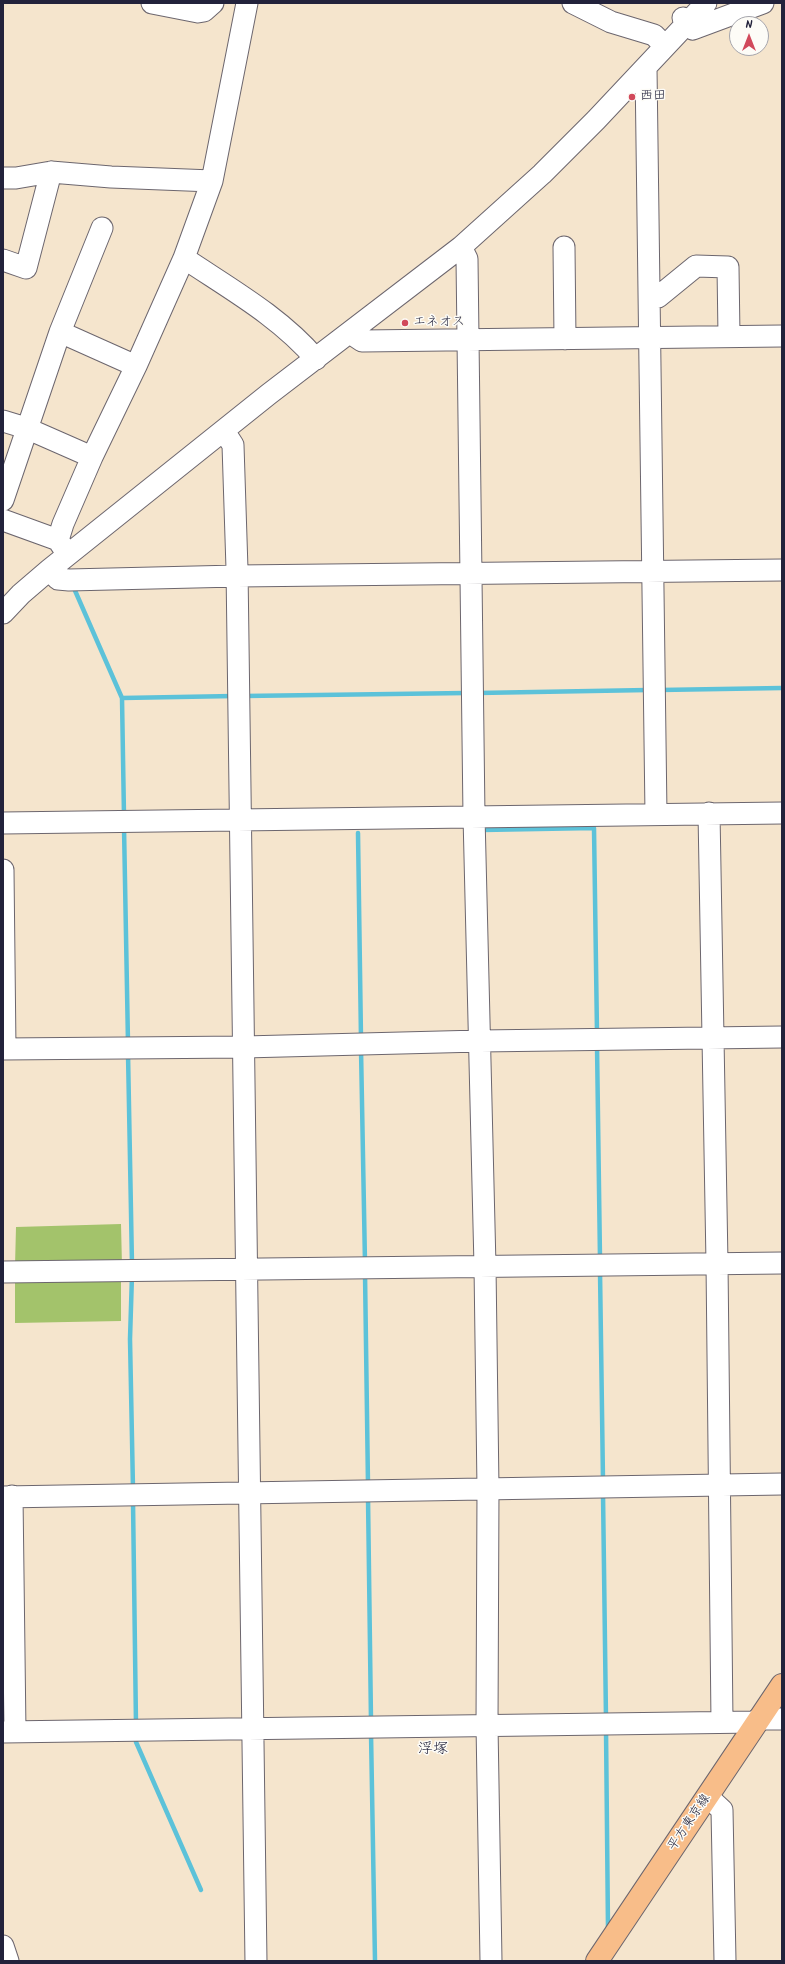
<!DOCTYPE html>
<meta charset="utf-8">
<style>
body{margin:0}
#map{position:relative;width:785px;height:1964px;overflow:hidden;background:#f5e5cd;font-family:Kalam,sans-serif}
canvas{display:block}
.frame{position:absolute;inset:0;border:4px solid #22223b;pointer-events:none}
.north{position:absolute;left:729px;top:16px;width:40px;height:40px;box-sizing:border-box;background:#fdfcf7;border:1px solid #a5a5ac;border-radius:50%;rotate:0deg;font-size:11px;font-weight:700;line-height:16px;text-align:center;color:#22223b}
.north::after{content:'';display:block;margin:auto;width:14px;height:18px;background:#d1495b;clip-path:polygon(50% 0,100% 100%,50% 72%,0 100%)}
</style>
<div id="map">
<canvas width="785" height="1964"></canvas>
<div class="frame"></div>
<div class="north">N</div>
</div>
<script>
const c = document.querySelector('canvas').getContext('2d');
c.lineJoin = 'round';
function fillPath(path, color) { c.fillStyle = color; c.fill(path, 'evenodd'); }
function trace(path, color, width, dash) { c.strokeStyle = color; c.lineWidth = width; c.lineCap = dash ? 'butt' : 'round'; c.setLineDash(dash || []); c.stroke(path); }
function write(font, color, halo, rows, align = 'center') {
  c.font = font + ' Kalam,"Klee One",sans-serif'; c.lineWidth = 3; c.setLineDash([]); c.textBaseline = 'middle'; c.strokeStyle = halo; c.fillStyle = color; for (const [text, x, y, turn = 0] of rows) {
    c.save(); c.translate(x, y); c.rotate((+turn || 0) * Math.PI / 180); c.textAlign = isNaN(turn) ? turn : align; if (halo) c.strokeText(text, 0, 0); c.fillText(text, 0, 0); c.restore();
  }
}
fillPath(new Path2D(`
 M121 1224 122 1266H15L16 1227Z
 M121 1277V1321L15 1323V1278Z`), '#a3c36b');
trace(new Path2D(`
 M73 586 122 698 234 696
 M660 690 782 688
 M478 693 648 690
 M244 696 466 693
 M122 698 124 816
 M124 827 128 1043
 M482 830 594 828 597 1033
 M358 833 361 1039
 M597 1045 600 1259
 M361 1049 365 1263
 M128 1053 132 1265
 M600 1271 603 1481
 M365 1273 368 1485
 M132 1275 130 1339 133 1489
 M603 1493 606 1719
 M368 1497 371 1721
 M133 1501 136 1725
 M606 1729 608 1929
 M371 1733 375 1961
 M136 1735V1742L201 1890`), '#5cc2d9', 4.5);
const minor = new Path2D(`
 M152 3 198 12 204 11 213 3
 M573 3 611 22 654 35 665 46
 M683 18 693 29 763 3
 M646 68 656 814
 M3 178H16L51 172 111 177 212 181
 M461 247 467 259 474 816 485 1266 488 1489 487 1725 491 1961
 M564 247 565 339
 M184 258C230 289 279 316 316 359
 M3 260 26 268 51 172
 M650 297H658L696 266 728 267 729 336
 M60 332 136 366
 M350 333 362 341 782 336
 M3 421 26 428 92 457
 M224 431 233 445 237 569 256 1961
 M3 500 60 332 102 228
 M3 520 58 540 66 552
 M58 540 63 524 92 457 136 366 184 258 212 181 247 3
 M49 570 58 579 69 580 237 576 782 570
 M3 613 21 594 49 570 269 394 461 247 542 174 596 120 706 3
 M709 813 717 1263 722 1722
 M3 823 782 813
 M3 870 5 1049
 M3 1049 244 1047 480 1041 782 1037
 M3 1272 782 1263
 M12 1496 15 1732
 M3 1497 782 1484
 M758 1719H782
 M3 1732 756 1722
 M708 1797 722 1810 725 1961
 M3 1946 8 1961`);
const major = new Path2D(`
 M597 1961 782 1685`);
trace(minor, '#6c666e', 23);
trace(major, '#6c666e', 24);
trace(minor, '#fff', 21);
trace(major, '#f8bd89', 22);
for (const [x, y, r, color] of [
 [632,97,4,"#d1495b"],
 [405,323,4,"#d1495b"]
]) { const dot = new Path2D(); dot.arc(x, y, r, 0, 2 * Math.PI); c.fillStyle = color; c.fill(dot); trace(dot, '#fdfcf7', 1.5); }
write('13px', '#22223b', '#fdfcf7', [
 ["西田",640,97],
 ["エネオス",413,323]
], 'left');
write('13px', '#22223b', '#fdfcf7', [
 ["平方東京線",690,1823,-56]
]);
write('15px', '#22223b', '#fdfcf7', [
 ["浮塚",433,1750]
]);
</script>
